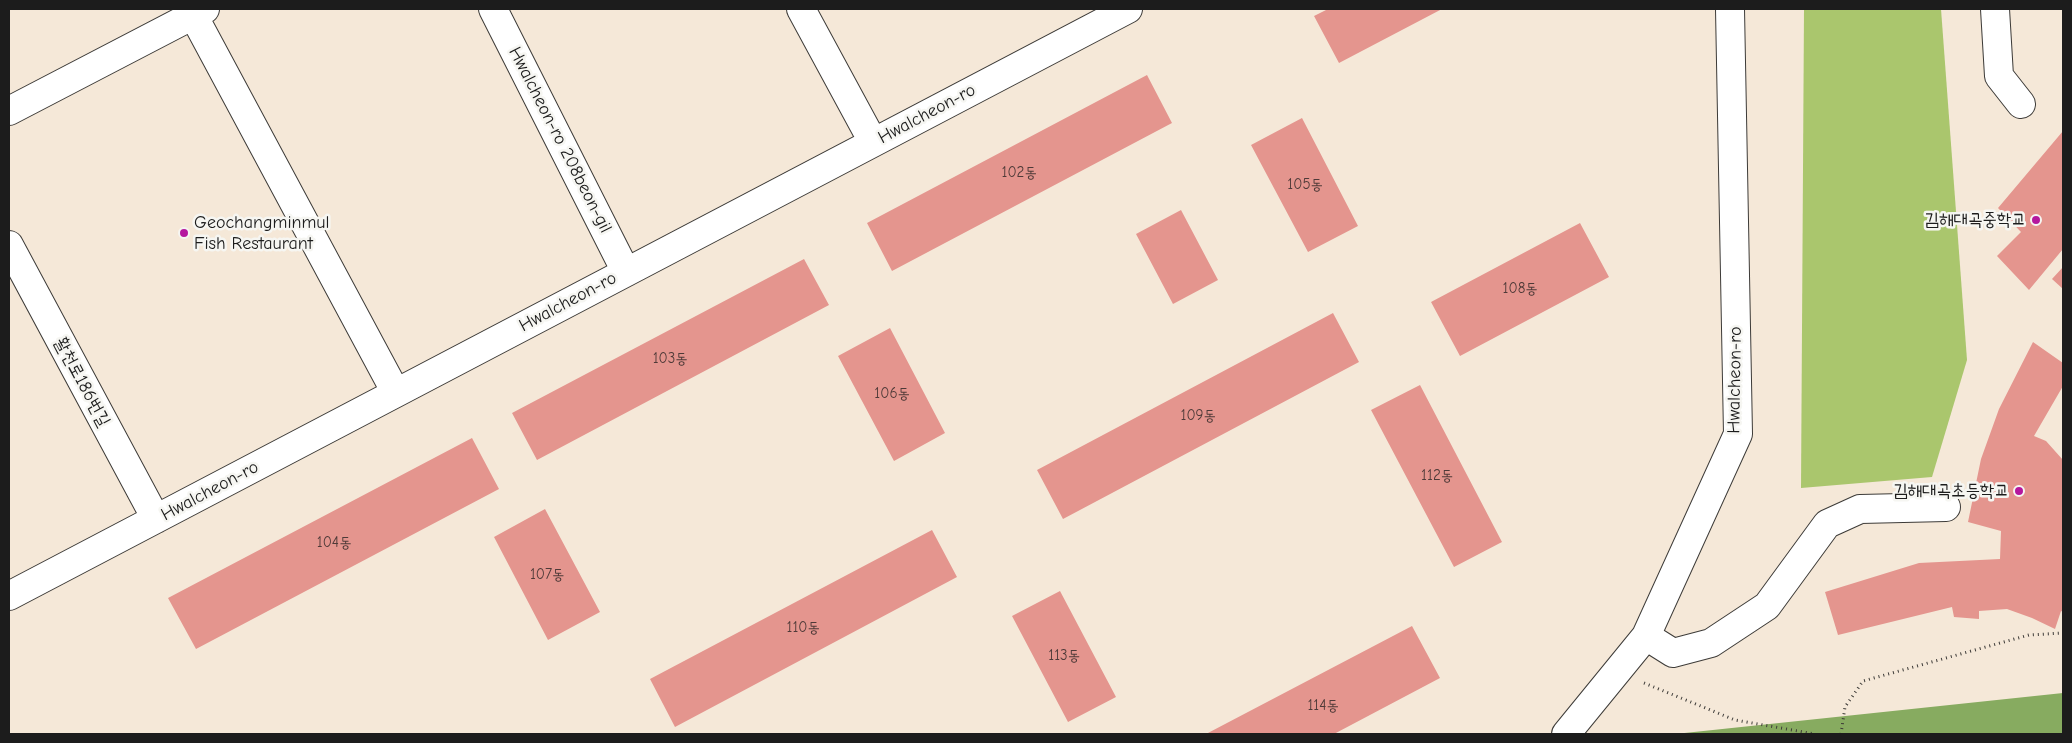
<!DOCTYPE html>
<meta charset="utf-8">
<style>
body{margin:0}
#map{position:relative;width:2072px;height:743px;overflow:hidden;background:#f5e8d8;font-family:"Comic Neue",sans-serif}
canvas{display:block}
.frame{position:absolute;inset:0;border:10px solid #1c1c1c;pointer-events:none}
</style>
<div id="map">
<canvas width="2072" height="743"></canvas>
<div class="frame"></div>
</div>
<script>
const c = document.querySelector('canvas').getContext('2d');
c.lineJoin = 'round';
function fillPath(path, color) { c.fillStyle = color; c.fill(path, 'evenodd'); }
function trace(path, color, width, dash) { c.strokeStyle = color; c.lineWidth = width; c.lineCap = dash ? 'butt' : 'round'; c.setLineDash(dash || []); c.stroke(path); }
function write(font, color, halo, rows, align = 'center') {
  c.font = font + ' "Comic Neue","Poor Story",sans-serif'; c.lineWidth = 5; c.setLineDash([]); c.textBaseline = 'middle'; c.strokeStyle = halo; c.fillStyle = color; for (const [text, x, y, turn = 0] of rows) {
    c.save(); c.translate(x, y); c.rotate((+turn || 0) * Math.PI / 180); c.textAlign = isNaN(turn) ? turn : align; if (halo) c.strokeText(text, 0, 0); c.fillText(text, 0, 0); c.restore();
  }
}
fillPath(new Path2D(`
 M1804 9H1941L1967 360 1932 477 1801 488Z`), '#aac66d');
fillPath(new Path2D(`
 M2063 693V734H1675Z`), '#87ab60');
fillPath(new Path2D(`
 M1328 9H1442L1339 63 1314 16Z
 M1147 75 1172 123 892 271 867 223Z
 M1302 118 1358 226 1308 252 1251 145Z
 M2063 131V249L2029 290 1997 256 2021 232 1998 208Z
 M1181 210 1218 280 1173 304 1136 234Z
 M1580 223 1609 277 1460 356 1431 302Z
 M804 259 829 305 537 460 512 413Z
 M2063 267V289L2052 279Z
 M1333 313 1359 362 1063 519 1037 470Z
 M890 328 945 433 894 461 838 356Z
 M2033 342 2063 363V386L2034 436 2046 441 2063 460V612L2061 611 2055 629 2032 618 2007 609 1979 611V619L1954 617 1952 607 1838 635 1825 592 1919 563 2000 559 2001 531 1968 522 1981 459 1999 409Z
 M1420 385 1502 542 1454 567 1371 410Z
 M472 438 499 489 196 649 168 598Z
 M545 509 600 612 548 640 494 537Z
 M932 530 957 577 675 727 650 679Z
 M1060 591 1116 697 1068 722 1012 616Z
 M1412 626 1440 678 1334 734H1206Z`), '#e4958e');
const minor = new Path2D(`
 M190 9 396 393
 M493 9 626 272
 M801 9 873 142
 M1995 9 1999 76 2021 104
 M9 111 205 9
 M9 245 156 519
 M9 596 1128 9
 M1646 636 1673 653 1711 643 1767 606 1827 524 1860 509 1946 507
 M1566 734 1646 636 1738 434 1730 9`);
trace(minor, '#3d3b38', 30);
trace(new Path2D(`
 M1644 683 1735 720 1815 734
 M1841 734 1845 707 1863 681 2029 635 2063 633`), '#3d3b38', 3, [1, 4]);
trace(minor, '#fff', 28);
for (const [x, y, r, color] of [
 [2036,220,5,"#b5179e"],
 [184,233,5,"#b5179e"],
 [2019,491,5,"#b5179e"]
]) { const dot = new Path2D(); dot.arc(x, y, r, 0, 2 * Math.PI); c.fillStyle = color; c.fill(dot); trace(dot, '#f6f6f2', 2); }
write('15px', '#4e3a38', null, [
 ["102동",1019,173],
 ["105동",1305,185],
 ["108동",1520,289],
 ["103동",670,359],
 ["106동",892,394],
 ["109동",1198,416],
 ["112동",1437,476],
 ["104동",334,543],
 ["107동",547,575],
 ["110동",803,628],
 ["113동",1064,656],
 ["114동",1323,706]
]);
write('18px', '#1c1c1c', '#f6f6f2', [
 ["Hwalcheon-ro",927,114,-28],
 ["Hwalcheon-ro 208beon-gil",560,140,63],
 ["Hwalcheon-ro",568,302,-28],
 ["Hwalcheon-ro",1735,380,-89],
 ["활천로186번길",82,382,62],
 ["Hwalcheon-ro",210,491,-28]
]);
write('18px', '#1c1c1c', '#f6f6f2', [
 ["김해대곡중학교",2026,220],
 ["Geochangminmul",194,223,"left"],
 ["Fish Restaurant",194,244,"left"],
 ["김해대곡초등학교",2009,491]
], 'right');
</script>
